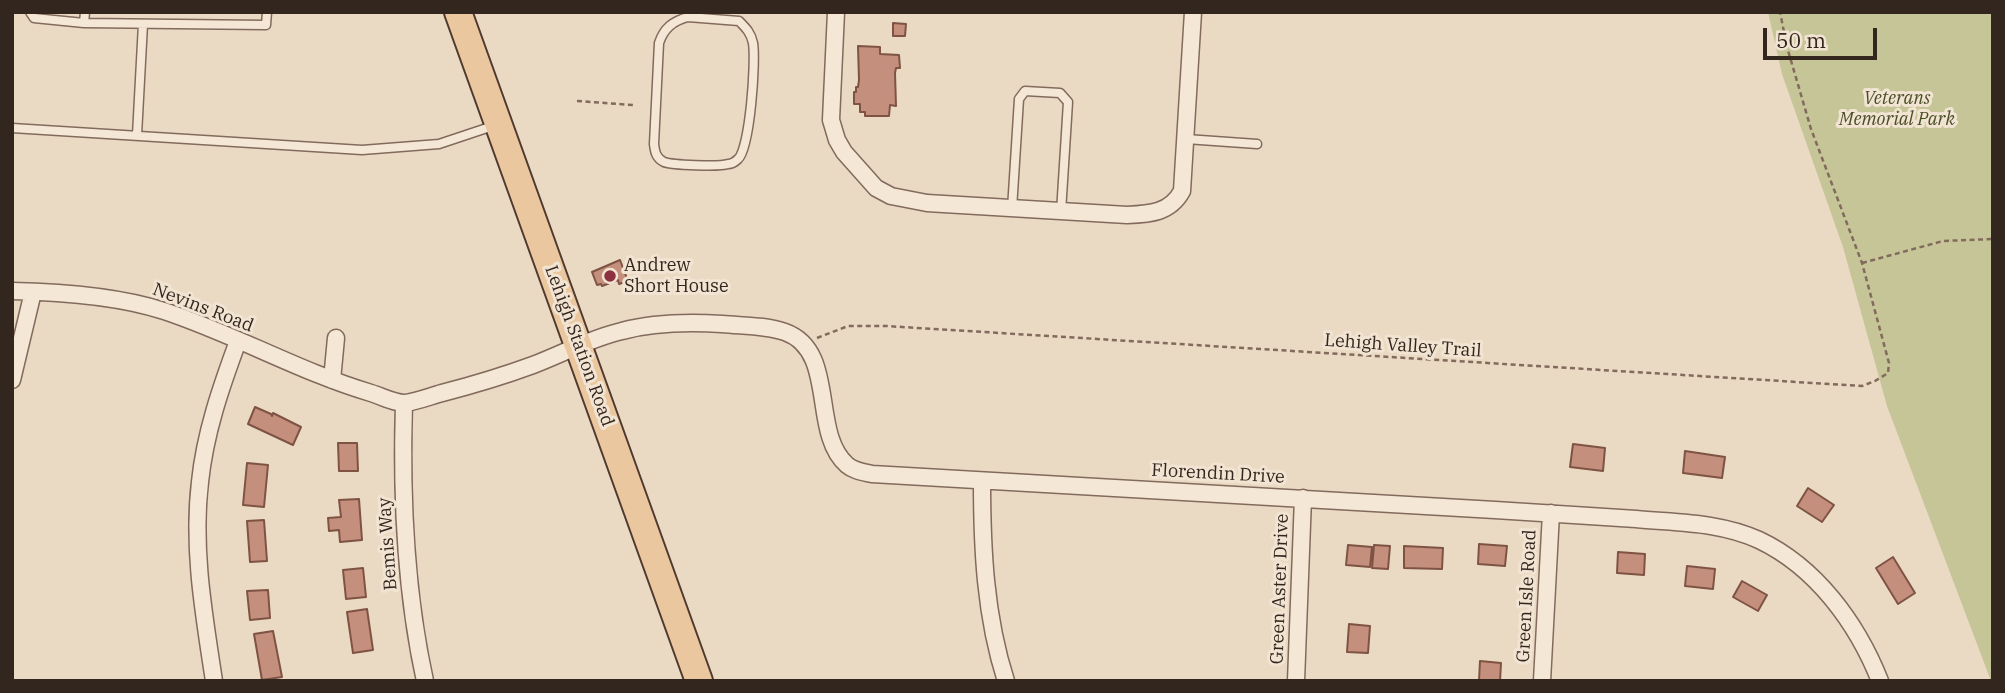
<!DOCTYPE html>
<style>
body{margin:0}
#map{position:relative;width:2005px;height:693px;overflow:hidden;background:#ead9c3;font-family:"IBM Plex Serif",serif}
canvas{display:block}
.frame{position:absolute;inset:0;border:14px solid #33261e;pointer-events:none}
.scale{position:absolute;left:1763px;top:28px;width:114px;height:32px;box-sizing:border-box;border:4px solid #33261e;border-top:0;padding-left:9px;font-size:21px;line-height:24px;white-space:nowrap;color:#33261e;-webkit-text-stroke:5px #f2e4d2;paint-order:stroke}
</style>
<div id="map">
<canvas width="2005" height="693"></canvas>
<div class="frame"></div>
<div class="scale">50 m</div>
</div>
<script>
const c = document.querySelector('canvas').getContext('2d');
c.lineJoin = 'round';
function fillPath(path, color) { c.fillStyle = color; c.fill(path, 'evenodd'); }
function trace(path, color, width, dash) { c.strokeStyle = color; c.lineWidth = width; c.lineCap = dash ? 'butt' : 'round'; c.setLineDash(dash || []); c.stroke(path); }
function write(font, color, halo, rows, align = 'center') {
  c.font = font + ' "IBM Plex Serif",serif'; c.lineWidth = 6; c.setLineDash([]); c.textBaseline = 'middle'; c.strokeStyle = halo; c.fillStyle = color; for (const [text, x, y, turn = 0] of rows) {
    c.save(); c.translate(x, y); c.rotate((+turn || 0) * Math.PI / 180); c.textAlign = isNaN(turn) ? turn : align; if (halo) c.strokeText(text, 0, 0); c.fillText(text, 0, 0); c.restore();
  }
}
fillPath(new Path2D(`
 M1768 12H1993V681H1991L1887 406 1843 247 1782 74Z`), '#c6c598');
const building = new Path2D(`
 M893 23 906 24 905 36H893Z
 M858 46 880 47V54L899 55 900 68H896L895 73 896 106 890 105 889 116H865V112H860V104H854V92H856V87H858L859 80Z
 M620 260 628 281 619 284 618 280 602 286 601 284 597 285 592 272Z
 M255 407 271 414 272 416 273 413 301 427 293 445 248 424Z
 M338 443H357L358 471H339Z
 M1573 444 1605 448 1603 471 1570 467Z
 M1685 451 1725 457 1722 478 1683 473Z
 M247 463 268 465 264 507 243 505Z
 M1808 488 1834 505 1822 522 1797 506Z
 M359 499 362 540 340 542 339 530 329 531 328 518 341 517 339 500Z
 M264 520 267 561 250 562 247 521Z
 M1479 544 1507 546 1505 566 1478 564Z
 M1348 545 1372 547 1370 567 1346 565Z
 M1374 545 1390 546 1388 569 1372 568Z
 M1404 546 1443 548 1442 569 1404 568Z
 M1618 552 1645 554 1644 575 1617 573Z
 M1893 557 1915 593 1898 604 1876 568Z
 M1687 566 1715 569 1713 589 1685 586Z
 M363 568 366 597 346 599 343 570Z
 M1742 581 1767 595 1758 611 1733 597Z
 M268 590 270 618 250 620 247 591Z
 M367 609 373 650 353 653 347 612Z
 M1349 624 1370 626 1368 653 1347 652Z
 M273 631 282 677 262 680 254 634Z
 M1480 661 1501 663 1500 681H1479Z`);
fillPath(building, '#c4907d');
trace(building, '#7f5344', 2);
const service = new Path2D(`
 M30 12 34 18 84 23
 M85 12 84 23 266 25 267 12
 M688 17 739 21C746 28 751 33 753 43 756 61 750 149 738 159 735 162 732 164 728 164 719 167 672 165 664 162 656 158 655 152 654 144L659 43C664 28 673 21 688 17Z
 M12 128 362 150 439 144 496 125
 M137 135 143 24
 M1186 139 1257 144
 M1012 209 1019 99 1025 91 1060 93 1068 102 1061 212`);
const minor = new Path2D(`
 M836 12 831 120 837 140 844 152 876 188 891 196 927 203 1127 215C1150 214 1170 213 1182 191L1193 12
 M12 291C61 292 118 296 164 311 234 334 300 372 371 393 381 396 396 404 406 403 418 401 431 396 442 393 473 385 503 376 533 365 562 354 591 338 622 331 655 322 689 322 722 324 743 326 765 325 785 332 838 351 810 433 847 465 854 471 863 472 872 474 1080 486 1288 497 1495 510 1543 513 1589 516 1636 519 1678 523 1720 522 1759 540 1816 567 1857 623 1880 681
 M12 380 33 292
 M332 380 336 338
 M404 403C401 496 405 590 425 681
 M982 481C982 548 985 616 1006 681
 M214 681C204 615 192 549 200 482 205 433 221 387 238 341
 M1296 681 1303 498
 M1542 681 1551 513`);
const primary = new Path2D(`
 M458 12 699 681`);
trace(service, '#826b5c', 11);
trace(minor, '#826b5c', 19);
trace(primary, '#503a30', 30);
trace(new Path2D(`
 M577 101 633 105
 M1862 263 1943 241 1993 239
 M817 338 848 326H886L1862 386 1875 381 1888 373 1889 363 1862 263 1811 129 1787 47 1780 12`), '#826b5c', 2.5, [5, 3.5]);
trace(service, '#f5e7d6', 8);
trace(minor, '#f5e7d6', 16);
trace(primary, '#eac79e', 26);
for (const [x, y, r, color] of [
 [610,276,7,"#8c313f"]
]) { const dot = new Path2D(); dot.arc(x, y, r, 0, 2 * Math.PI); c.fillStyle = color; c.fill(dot); trace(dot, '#f2e4d2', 2.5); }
write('italic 18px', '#4a4e27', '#f2e4d2', [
 ["Veterans",1897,99],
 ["Memorial Park",1897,120]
]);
write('18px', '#33261e', '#f2e4d2', [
 ["Andrew",624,266],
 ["Short House",624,287]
], 'left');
write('18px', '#33261e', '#f2e4d2', [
 ["Nevins Road",203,308,21],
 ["Lehigh Station Road",579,346,70],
 ["Lehigh Valley Trail",1403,346,4],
 ["Florendin Drive",1218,474,3],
 ["Bemis Way",388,544,-94],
 ["Green Aster Drive",1280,589,-88],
 ["Green Isle Road",1527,596,-87]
]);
</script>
